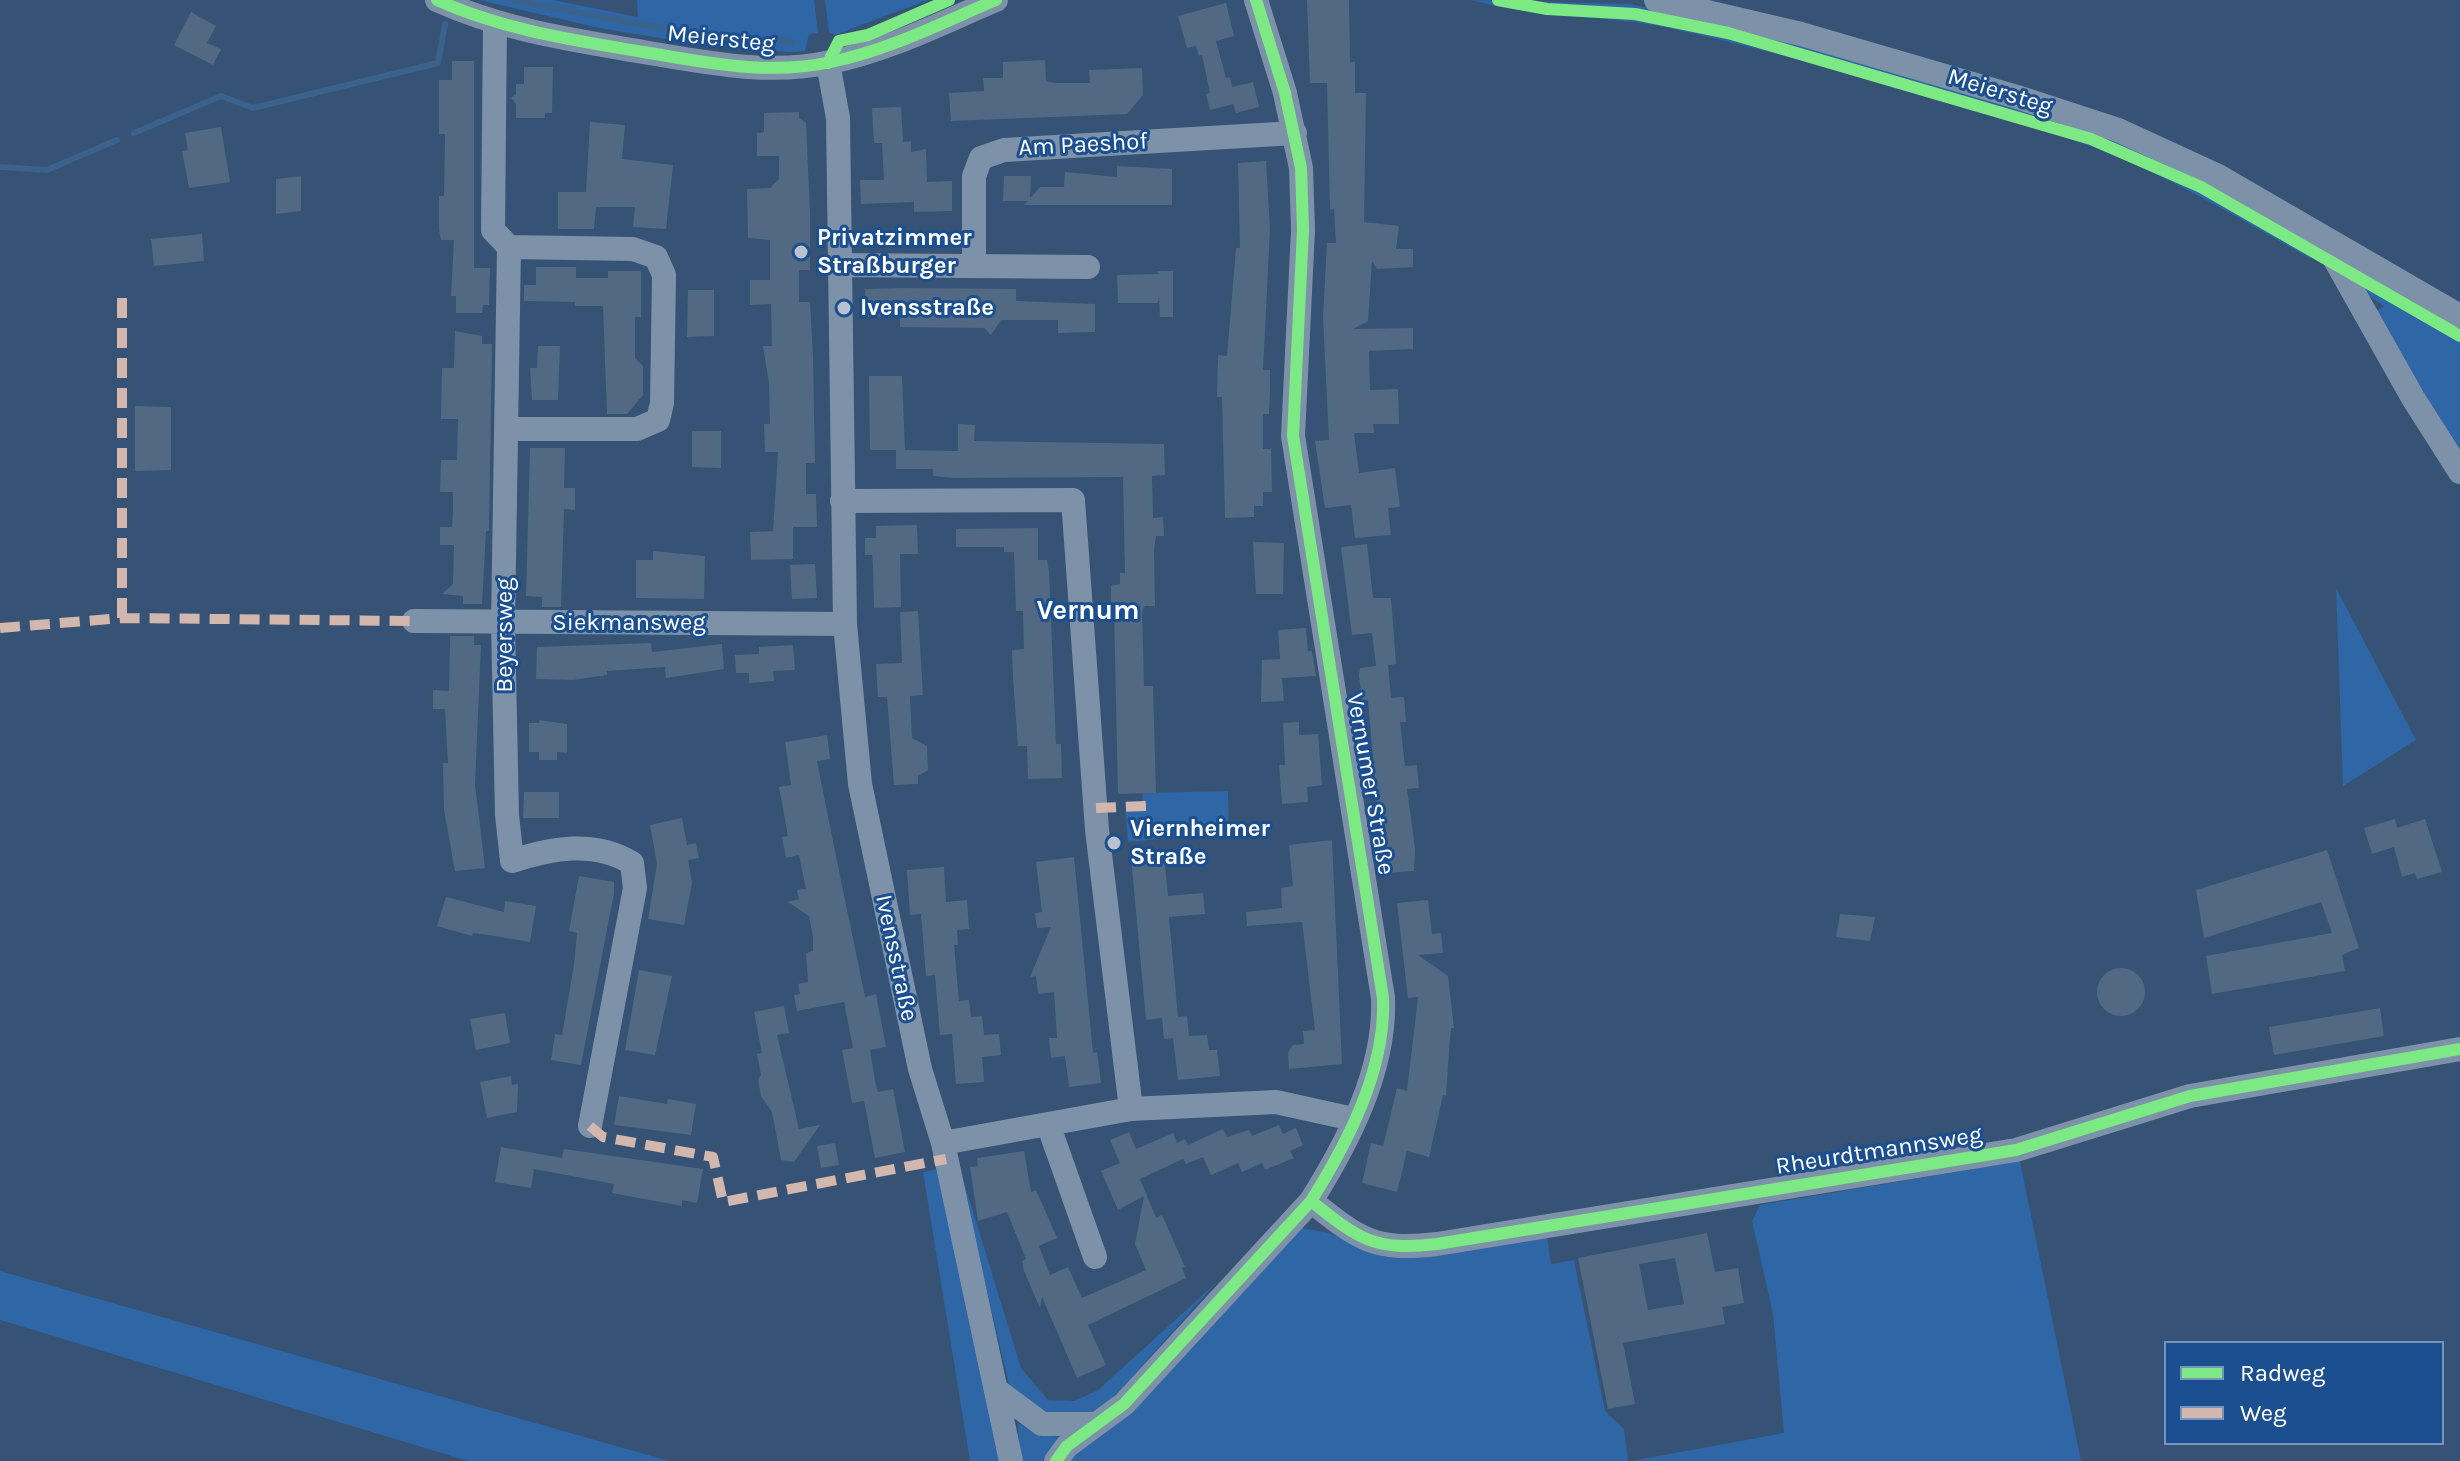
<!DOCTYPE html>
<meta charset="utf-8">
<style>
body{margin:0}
#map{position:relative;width:2460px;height:1461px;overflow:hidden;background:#365274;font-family:Karla,sans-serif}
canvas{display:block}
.legend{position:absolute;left:2164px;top:1341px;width:280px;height:104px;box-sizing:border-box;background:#1b4f8f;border:2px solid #7695bc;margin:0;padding:10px 14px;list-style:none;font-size:24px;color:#fff}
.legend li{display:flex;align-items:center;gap:16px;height:40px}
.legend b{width:40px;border:2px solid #7695bc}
</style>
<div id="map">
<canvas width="2460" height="1461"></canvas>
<ul class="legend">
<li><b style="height:10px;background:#7ce984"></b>Radweg</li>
<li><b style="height:10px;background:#d1b7ad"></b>Weg</li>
</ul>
</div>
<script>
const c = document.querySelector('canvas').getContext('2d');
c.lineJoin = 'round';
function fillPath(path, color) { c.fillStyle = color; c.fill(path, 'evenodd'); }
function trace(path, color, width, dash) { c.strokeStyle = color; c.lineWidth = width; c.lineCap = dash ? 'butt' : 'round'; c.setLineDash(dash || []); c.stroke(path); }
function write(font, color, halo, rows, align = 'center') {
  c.font = font + ' Karla,sans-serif'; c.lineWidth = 6; c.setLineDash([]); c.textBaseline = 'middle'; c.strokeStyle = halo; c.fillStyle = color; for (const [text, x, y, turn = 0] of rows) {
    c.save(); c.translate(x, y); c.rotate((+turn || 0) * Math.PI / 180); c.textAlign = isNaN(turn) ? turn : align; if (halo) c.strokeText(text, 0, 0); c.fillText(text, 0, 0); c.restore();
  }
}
fillPath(new Path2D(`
 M479 0H553L638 17 637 0H814L818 33 809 34 805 51 791 52 695 44 599 28Z
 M825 0H928L835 35 829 32Z
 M1471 0 1631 4 1818 48 2118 141 2207 181 2310 239 2311 259C2242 220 2174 179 2101 150 2048 130 1993 115 1939 99 1849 73 1760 48 1669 28 1602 14 1539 19 1471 0Z
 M2375 278 2460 326V457L2375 312 2384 306 2359 289Z
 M2336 588 2416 740 2343 786Z
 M1228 791 1229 833 1128 842 1125 802 1142 801 1143 793Z
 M955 1153 1021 1368 1048 1400 1074 1401 1098 1390 1216 1283 1108 1404 1076 1422 1044 1419 1009 1385Z
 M2020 1161 2081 1461H1631L1784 1433 1773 1314 1752 1221 1760 1205Z
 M937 1169 1000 1461H970L923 1172Z
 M1302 1228 1329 1233 1386 1257 1430 1255 1547 1236 1551 1264 1574 1260 1605 1411 1624 1429 1628 1461H1065Z
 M0 1271 669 1461H468L0 1320Z
 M1018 1423 1039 1434 1067 1438 1042 1461H1020Z`), '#2f66a5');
trace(new Path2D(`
 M512 0 699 35 792 42
 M134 133 221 96 253 108 438 63 445 24
 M0 167 47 170 117 140`), '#3b618d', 6);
fillPath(new Path2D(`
 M1307 0H1349L1350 62H1355V93H1366L1364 222 1399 226 1396 249H1413V267L1377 269 1372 261 1368 321 1353 329 1413 328V349L1369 351 1370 390 1398 389 1399 424H1373L1374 433H1354L1359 473 1395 468 1400 507 1388 508 1391 535 1355 538 1351 505 1325 508 1315 441 1329 440 1323 317 1327 243H1336L1334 209 1330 210 1327 83H1310Z
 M1226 3 1234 36 1216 41 1226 78 1230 77 1232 87 1253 82 1259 107 1236 113 1233 104 1210 110 1206 94 1210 93 1202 55 1199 56 1196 46 1187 48 1178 16Z
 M191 12 216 26 207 43 221 49 213 65 174 45Z
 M1045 60 1046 81 1056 83H1090L1089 70 1142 68 1143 95 1127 114 951 121 949 93 984 91 983 78H1003V62Z
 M452 61H474V268H490L489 305H483L482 313H456V296H451L454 240H441L439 230V196H444L445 134H439V80H452Z
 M524 67H553L552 113H545V118H516V104L511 98 516 94V84H524Z
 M901 107 903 142 911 141V152L926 149 927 182 952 181V211L914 212V202L861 204 860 180H884L882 143H874L872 108Z
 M799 112V118L806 123 810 213V270H799V302H810L813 356 815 463H806V494H816L817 527H793V559L751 560 750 532 773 531 778 452H765L764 424H770L769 383 763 346H772L771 304 750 305V280H770V240L748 238 747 189 770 188 779 179V156H757V133L764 132V113Z
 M590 122 625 125 622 159 673 165 666 229 633 227 635 207H596L594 229H558V192H586Z
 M221 127 230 182 189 188 182 151 188 150 185 133Z
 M1266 161 1270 229 1263 370H1270V393L1269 414H1263V449H1271L1272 492H1263V506H1254V517L1225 518 1222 397H1217L1218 355 1227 356 1236 248H1240L1238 163Z
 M1117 166 1172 169V205H1024L1028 201H1003L1004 176H1031L1030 198 1040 187H1064L1065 172 1117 177Z
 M301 176V211L276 214V179Z
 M202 234 204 261 154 266 151 239Z
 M536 267H576V278H608V271H641V317H635V358L643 366V395L627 414H607L603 306H575V302L524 301V285H536Z
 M1157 271H1173V317H1160L1159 296 1158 303H1118L1117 275 1158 274Z
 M901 288 1016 289V301L1095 304V332L1058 333V320H1001L991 335 984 328 900 327V316L866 317 865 289Z
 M688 290H714V336L687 337Z
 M455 331 482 336V344H492L489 531H486L482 604H463V596L442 594 453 584 454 545H440V527H452L453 510V492H440L441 460H457L458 419H441L442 368H454Z
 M538 346H560L558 400H532L530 368H537Z
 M869 376H902L905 450 958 451V424L975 425 974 441 1164 444 1165 475 1152 476 1153 518 1163 517 1164 536H1156L1154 550 1155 606H1145L1142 611 1144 686H1153L1156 793 1118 794 1114 611H1111V586L1120 584V573H1125L1123 477 955 478 933 476V469H896V450H870Z
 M135 406 171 407V470L135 471Z
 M692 431H721V468L692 467Z
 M530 448H565L564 488H575V510L564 509 561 607H542V597L526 596Z
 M917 525 918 554H900L901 607 874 608 873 564 872 555H865V538H876V526Z
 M1038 528V560H1047L1049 571 1056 744H1061L1062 778 1028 779 1027 746H1018L1013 678 1012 650 1024 649 1023 611H1016L1014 552H1004V547H956V529Z
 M1253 542 1284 543 1283 594H1256Z
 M1367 544 1373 598H1391L1396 664 1388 665 1391 698 1404 697 1406 722H1400L1405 766 1417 765 1419 788 1407 789 1415 849 1414 871 1386 873 1380 841 1368 700 1362 701 1359 675 1360 668 1376 666 1372 633 1352 635 1341 547Z
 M653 551 705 556 704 599 636 598V560H653Z
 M815 564 817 598 792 599 790 565Z
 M918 611 923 695 910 696 912 738 927 746 928 770 918 776V784L894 785 887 697H878L876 664 902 663 900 612Z
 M1306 628 1308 651H1312L1316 676 1282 678 1284 701 1261 702 1262 660 1280 659 1278 630Z
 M450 636H474V645H481L475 784 485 868 455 871 444 810 443 763H448L445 709H433V690L449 691Z
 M651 643 652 652 722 644 724 669 666 678 665 667 607 671V675L573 680 536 679 537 647Z
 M793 645 795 670 773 671 774 681 749 683V673H736L735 655 759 654V647Z
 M539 720 567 724V753L557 752V760H539V752H529V723H539Z
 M1299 722V735L1318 734 1322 785 1307 787 1308 802 1282 804 1279 765H1285L1283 723Z
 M827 735 830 759 817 761 828 817 865 997 876 994 886 1047 870 1050 875 1081 878 1092 893 1089 905 1152 875 1158 864 1101 852 1103 842 1050 853 1048 844 1002 797 1011 794 995 800 994 798 984 808 982 806 953 813 951V937L809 916 788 902 799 899 797 890 806 889 799 855 786 858 782 837 788 836 779 787 791 785 785 742Z
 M524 792H559V818H523Z
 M682 818 687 845 696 843 699 858 688 860 692 883 684 925 648 919 657 864 650 825Z
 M2395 819 2397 828 2425 819 2442 872 2417 879 2415 873 2402 877 2394 847 2372 854 2364 828Z
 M1332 840 1342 1064 1289 1069 1288 1052 1293 1045 1304 1044 1303 1031 1315 1030 1302 922 1247 926 1246 912 1282 908 1281 888 1293 886 1289 845Z
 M2327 850 2359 948 2342 955 2345 971 2212 994 2206 956 2332 933 2321 902 2204 938 2196 890Z
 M1164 855 1168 896 1203 893 1205 914 1169 917 1178 1017 1187 1016 1189 1036 1207 1035 1209 1050H1217L1220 1076 1178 1080 1173 1038 1164 1039 1162 1018 1146 1020 1131 857Z
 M1074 857 1093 1053 1097 1052 1101 1083 1069 1087 1065 1056 1051 1058 1049 1038H1057L1054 992 1038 994 1036 976 1030 977 1051 927 1037 928 1035 913 1042 912 1036 862Z
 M944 867 946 902 967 900 969 929 957 930 958 945H954L959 1001 969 1000 971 1017 982 1016 984 1035 999 1034 1001 1055 982 1057 984 1082 956 1084 952 1034 940 1035 935 975 926 976 921 914 910 915 907 870Z
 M579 876 614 882V893L581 1065 551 1060 555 1034 562 1035 574 965 577 933 569 931Z
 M446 897 504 912 505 901 536 906 530 942 489 935 473 933 472 936 437 926Z
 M1428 900 1432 934 1441 933 1443 953 1418 955 1448 976 1454 1028H1451L1449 1051 1446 1096 1443 1095 1429 1157 1407 1151 1397 1192 1362 1183 1371 1143 1383 1146 1397 1088 1407 1091 1418 997 1408 998 1397 903Z
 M1840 914 1875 917 1870 941 1836 937Z
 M2097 992a24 24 0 1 1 48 0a24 24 0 1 1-48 0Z
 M639 970 672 976 655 1055 625 1050Z
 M784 1006 789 1033 777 1035 799 1129 820 1125 794 1162 781 1160 772 1112 761 1096 758 1079 761 1075 757 1054 762 1053 754 1012Z
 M2380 1008 2384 1036 2274 1055 2269 1027Z
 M505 1013 510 1043 476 1050 470 1019Z
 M511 1076 512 1085 518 1084 517 1112 487 1118 480 1082Z
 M619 1096 667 1104 668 1099 696 1104 691 1135 614 1125Z
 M1279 1125 1283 1134 1296 1128 1303 1145 1290 1151 1294 1158 1265 1170 1262 1163 1242 1172 1238 1163 1211 1175 1203 1157 1186 1164 1183 1159 1140 1179 1156 1218 1162 1215 1185 1267 1182 1268 1186 1278 1088 1325 1106 1365 1077 1378 1042 1297 1040 1308 1024 1271 1022 1261 1026 1259 1007 1212 978 1221 970 1167 978 1166 977 1158 1024 1151 1031 1192 1036 1190 1057 1238 1039 1246 1050 1275 1068 1267 1082 1298 1146 1270 1135 1244 1144 1196 1118 1210 1101 1171 1120 1163 1110 1140 1129 1132 1136 1149 1173 1133 1177 1143 1185 1139 1188 1145 1223 1129 1227 1137 1249 1130 1252 1136Z
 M835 1143 839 1165 821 1168 817 1146Z
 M501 1147 562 1158 564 1149 703 1169 697 1203 682 1200V1206L612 1193 614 1184 534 1169 531 1188 495 1182Z
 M1707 1233 1715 1272 1738 1268 1744 1303 1722 1307 1725 1324 1623 1343 1635 1404 1608 1409 1578 1258ZM1675 1258 1684 1304 1648 1310 1639 1264Z`), '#526984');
trace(new Path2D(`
 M437 0C503 30 573 40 643 52 705 62 768 76 831 62 889 50 941 23 996 0
 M1656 0 1801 34 2017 97 2118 130 2218 176 2460 316
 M495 23 493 230 509 247 503 623 507 815 512 861C552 848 594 840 632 863L635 888 590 1126
 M828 63 838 118 845 624 860 784 920 1069 943 1143 1011 1461
 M2324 240 2413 398 2460 472
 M839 265 1088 267
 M974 266V176L981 158 1004 150 1295 133
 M509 429H637L658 420 662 403 664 275 656 257 633 249 509 247
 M842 501 1073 500 1097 830 1131 1109
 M414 621 845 624
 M1048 1124 1095 1257
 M943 1143 1131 1109 1276 1102 1353 1119
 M1311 1201C1360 1240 1374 1251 1437 1244L2016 1150 2190 1096 2460 1049
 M999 1392 1042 1424H1097
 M1056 1461 1067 1446 1124 1404 1311 1201C1348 1142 1386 1069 1383 998L1293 436 1303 230 1301 168 1285 93 1256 0`), '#7d92a8', 24);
trace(new Path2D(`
 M122 618V293
 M0 628 122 618 414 621
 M1096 808 1146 806
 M590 1126 603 1137 713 1157 723 1202 946 1159`), '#d1b7ad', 10, [20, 10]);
trace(new Path2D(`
 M437 0C503 30 573 40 643 52 705 62 768 76 831 62 889 50 941 23 996 0
 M1498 0 1547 9 1635 14 1728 33 2091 139 2201 187 2460 336
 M828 63 839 41 868 35 949 0
 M1311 1201C1360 1240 1374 1251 1437 1244L2016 1150 2190 1096 2460 1049
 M1056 1461 1067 1446 1124 1404 1311 1201C1348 1142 1386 1069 1383 998L1293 436 1303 230 1301 168 1285 93 1256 0`), '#7ce984', 12);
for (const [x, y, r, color] of [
 [801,252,8,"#b9c2ce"],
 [844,308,8,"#b9c2ce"],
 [1114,843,8,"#b9c2ce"]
]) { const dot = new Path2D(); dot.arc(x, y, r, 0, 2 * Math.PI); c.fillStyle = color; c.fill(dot); trace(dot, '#1b4f8f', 3); }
write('24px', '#fff', '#1b4f8f', [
 ["Meiersteg",721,39,6],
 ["Meiersteg",2000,92,17],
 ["Am Paeshof",1083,145,-3],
 ["Siekmansweg",629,623],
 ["Beyersweg",505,635,-90],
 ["Vernumer Straße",1370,784,80],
 ["Ivensstraße",896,958,78],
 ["Rheurdtmannsweg",1879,1151,-9]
]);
write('bold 24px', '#fff', '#1b4f8f', [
 ["Privatzimmer",817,238],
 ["Straßburger",817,266],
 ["Ivensstraße",860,308],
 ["Viernheimer",1130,829],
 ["Straße",1130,857]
], 'left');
write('bold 28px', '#fff', '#1b4f8f', [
 ["Vernum",1088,611]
]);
</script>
